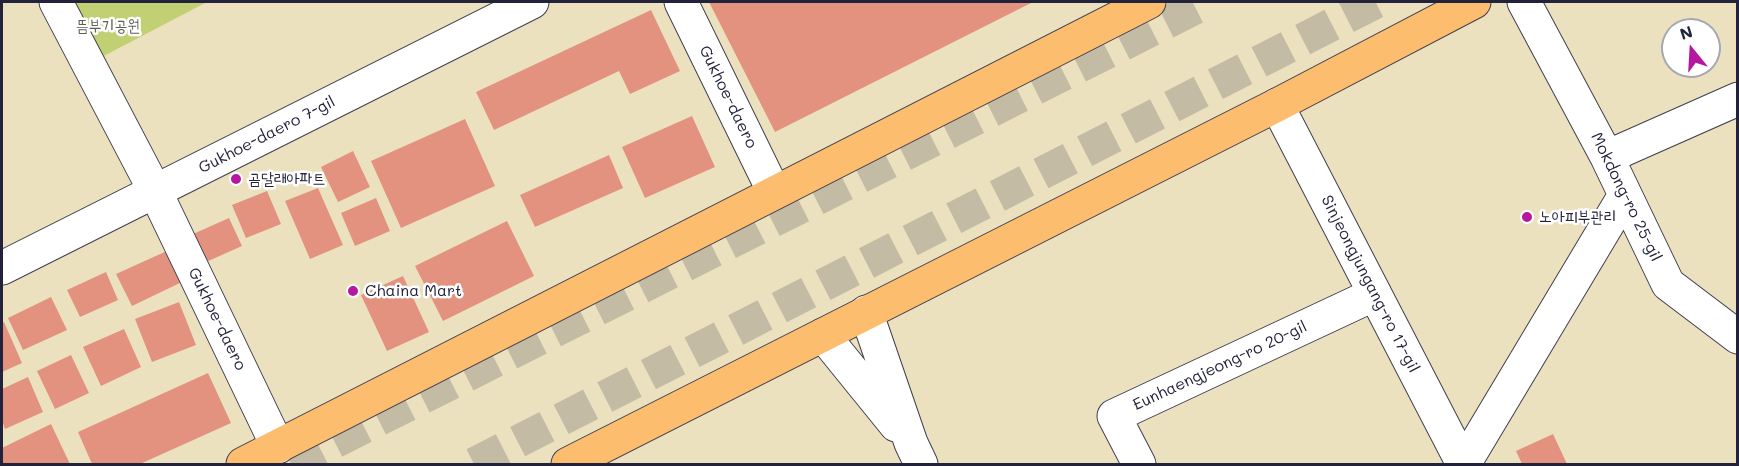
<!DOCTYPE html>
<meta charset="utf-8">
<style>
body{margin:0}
#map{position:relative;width:1739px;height:466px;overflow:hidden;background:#ece1bf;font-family:Mali,sans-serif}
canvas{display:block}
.frame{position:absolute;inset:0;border:3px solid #22223b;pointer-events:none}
.north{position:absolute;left:1661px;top:18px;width:60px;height:60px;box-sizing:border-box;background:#fff;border:2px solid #a7a7b1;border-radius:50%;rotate:342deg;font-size:16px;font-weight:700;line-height:24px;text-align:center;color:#22223b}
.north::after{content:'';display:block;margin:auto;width:21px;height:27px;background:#b5179e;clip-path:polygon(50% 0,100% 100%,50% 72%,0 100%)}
</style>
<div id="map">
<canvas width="1739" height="466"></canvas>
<div class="frame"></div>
<div class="north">N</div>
</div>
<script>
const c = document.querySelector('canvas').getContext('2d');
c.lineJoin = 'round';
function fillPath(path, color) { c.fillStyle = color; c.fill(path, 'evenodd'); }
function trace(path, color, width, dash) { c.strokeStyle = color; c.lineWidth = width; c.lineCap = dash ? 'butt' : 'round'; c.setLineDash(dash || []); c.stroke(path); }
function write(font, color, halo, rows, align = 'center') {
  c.font = font + ' Mali,"Poor Story",sans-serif'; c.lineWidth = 5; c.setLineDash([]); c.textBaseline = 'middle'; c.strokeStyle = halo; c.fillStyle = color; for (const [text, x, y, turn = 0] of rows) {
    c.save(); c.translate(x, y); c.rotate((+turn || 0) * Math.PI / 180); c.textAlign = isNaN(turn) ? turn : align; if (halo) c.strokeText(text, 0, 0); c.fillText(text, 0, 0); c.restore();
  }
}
fillPath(new Path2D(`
 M67 2H207L98 59Z`), '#c1d072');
fillPath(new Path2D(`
 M709 2H1033L775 132Z
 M651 10 680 71 630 94 619 71 494 130 476 92Z
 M692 116 715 167 645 198 622 147Z
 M465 119 495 186 401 228 371 161Z
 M353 151 370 187 338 202 321 167Z
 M609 155 623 188 535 227 520 195Z
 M318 188 343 245 310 259 285 201Z
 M267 191 281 224 246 238 232 205Z
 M376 198 390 231 355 246 341 213Z
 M229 218 242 246 206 262 193 234Z
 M507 221 534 276 443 321 415 266Z
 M169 250 184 281 132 306 116 274Z
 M106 272 118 300 80 317 67 290Z
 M403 276 429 332 387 351 361 295Z
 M51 297 67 330 23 350 8 318Z
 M179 302 196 345 152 362 135 319Z
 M4 322 22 363 2 372V323Z
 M124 329 141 367 101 386 83 347Z
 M71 355 89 393 55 409 37 371Z
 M208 373 231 423 140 464H92L78 432Z
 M28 377 43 412 5 429 2 420V389Z
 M51 424 70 464H2V448Z
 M1553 434 1567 464H1522L1516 451Z`), '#e2927f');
trace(new Path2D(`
 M291 464 1207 2
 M474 464 1376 2`), '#c4bba5', 33, [33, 16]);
const minor = new Path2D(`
 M56 2 155 191 278 447
 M681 2 774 192
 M1524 2 1607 157 1668 284 1738 337
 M1277 105 1463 464
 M1607 157 1738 99
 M2 268 532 2
 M866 312 911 443 921 464
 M823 335 896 425
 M1139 464 1114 416 1375 294
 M1464 464 1625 195`);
const major = new Path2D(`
 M243 464 1149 2
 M568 464 1277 105 1474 2`);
trace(minor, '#403f4f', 35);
trace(major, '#403f4f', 35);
trace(minor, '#fff', 33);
trace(major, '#fcbd6f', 33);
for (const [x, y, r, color] of [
 [236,179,6,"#b5179e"],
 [1527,217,6,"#b5179e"],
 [353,291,6,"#b5179e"]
]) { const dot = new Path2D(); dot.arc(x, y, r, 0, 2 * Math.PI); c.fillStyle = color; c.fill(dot); trace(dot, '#fff', 2); }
write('16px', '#5a5f4e', '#fff', [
 ["뜸부기공원",108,26]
]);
write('16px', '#22223b', '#fff', [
 ["Gukhoe-daero",728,97,64],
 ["Gukhoe-daero 7-gil",267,135,-27],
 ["Mokdong-ro 25-gil",1626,197,64],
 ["Sinjeongjungang-ro 17-gil",1370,284,63],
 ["Gukhoe-daero",217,319,64],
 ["Eunhaengjeong-ro 20-gil",1220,366,-25]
]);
write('16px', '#22223b', '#fff', [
 ["곰달래아파트",248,179],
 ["노아피부관리",1539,217],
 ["Chaina Mart",365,291]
], 'left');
</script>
